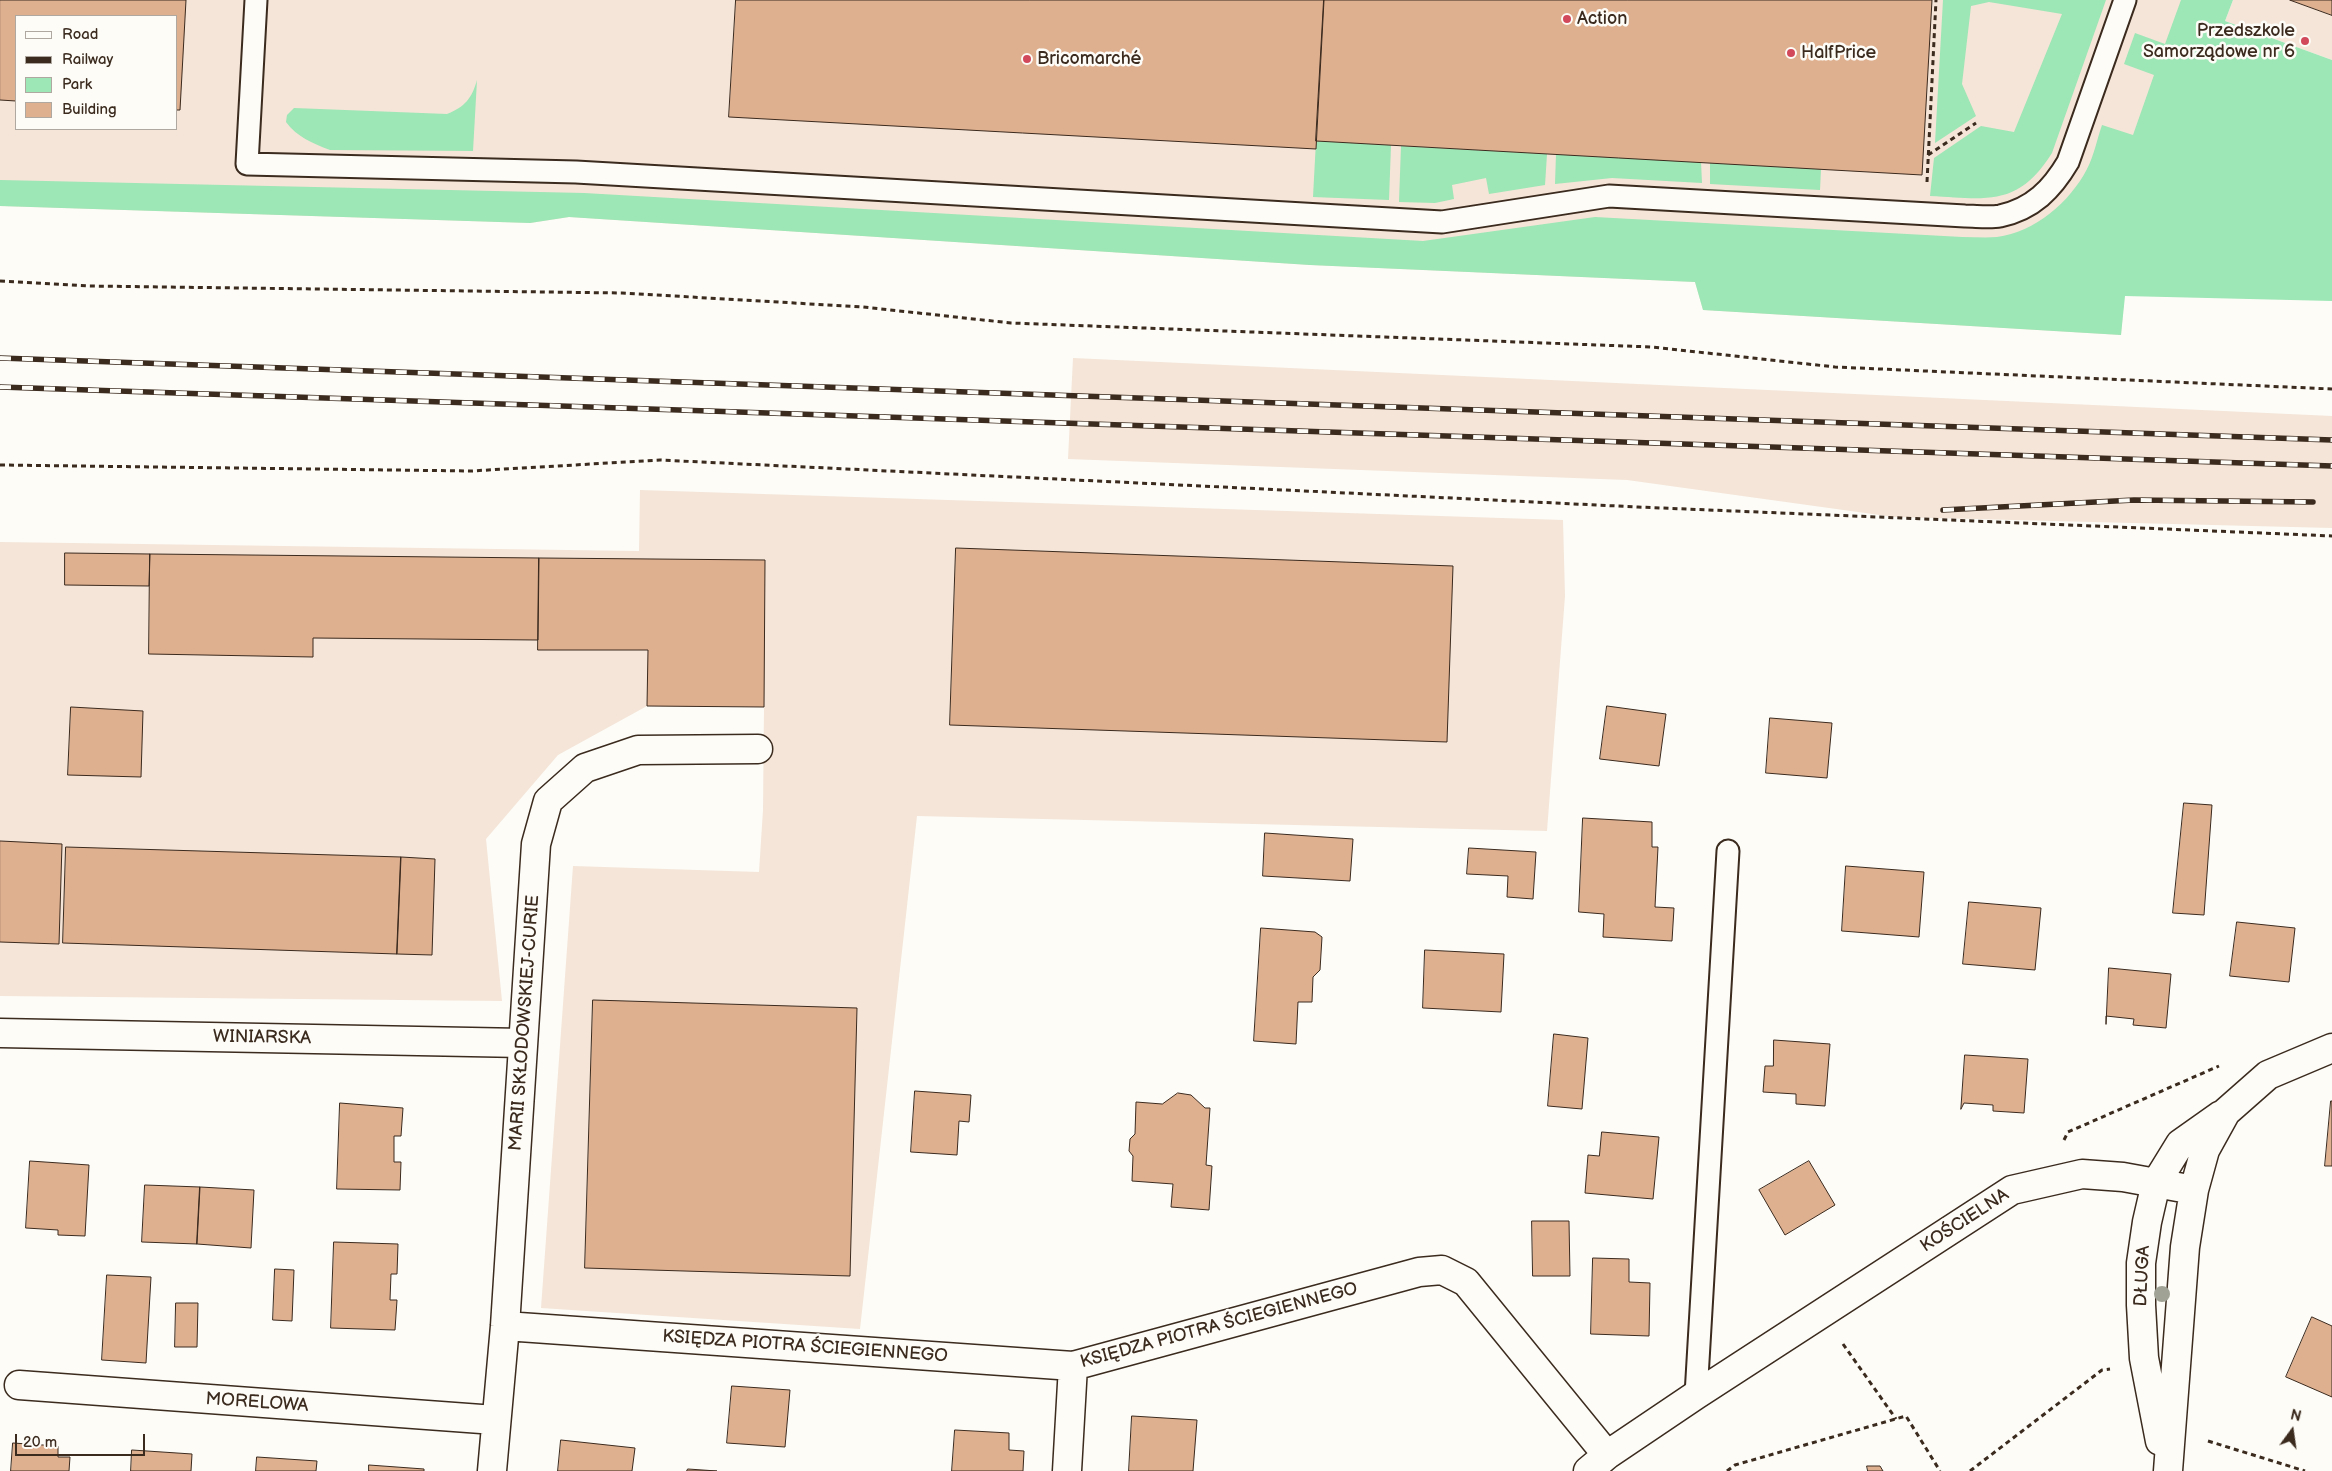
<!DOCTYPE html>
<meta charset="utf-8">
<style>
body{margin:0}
#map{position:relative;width:2332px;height:1471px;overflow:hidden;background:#fdfcf7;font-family:"Balsamiq Sans",sans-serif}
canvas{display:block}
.legend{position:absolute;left:15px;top:15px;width:162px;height:115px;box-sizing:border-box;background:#fdfcf7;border:1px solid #afa8a0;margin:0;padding:6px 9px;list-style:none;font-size:15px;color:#3b2a1e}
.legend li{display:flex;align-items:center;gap:10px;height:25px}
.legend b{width:25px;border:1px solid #afa8a0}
.north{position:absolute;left:2267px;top:1406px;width:50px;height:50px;-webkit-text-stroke:4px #fdfcf7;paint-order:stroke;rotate:14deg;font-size:14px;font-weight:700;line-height:20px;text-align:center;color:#3b2a1e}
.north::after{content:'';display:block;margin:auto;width:18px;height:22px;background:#3b2a1e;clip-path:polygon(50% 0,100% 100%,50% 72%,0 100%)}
.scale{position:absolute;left:15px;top:1434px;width:130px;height:22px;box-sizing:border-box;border:2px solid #3b2a1e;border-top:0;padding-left:6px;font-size:15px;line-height:18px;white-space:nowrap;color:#3b2a1e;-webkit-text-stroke:4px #fdfcf7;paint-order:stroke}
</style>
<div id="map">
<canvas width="2332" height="1471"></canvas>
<ul class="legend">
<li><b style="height:6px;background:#fdfcf7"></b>Road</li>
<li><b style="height:6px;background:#3b2a1e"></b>Railway</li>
<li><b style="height:14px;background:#9de6b5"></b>Park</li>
<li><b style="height:14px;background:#dfb090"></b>Building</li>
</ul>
<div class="north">N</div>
<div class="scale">20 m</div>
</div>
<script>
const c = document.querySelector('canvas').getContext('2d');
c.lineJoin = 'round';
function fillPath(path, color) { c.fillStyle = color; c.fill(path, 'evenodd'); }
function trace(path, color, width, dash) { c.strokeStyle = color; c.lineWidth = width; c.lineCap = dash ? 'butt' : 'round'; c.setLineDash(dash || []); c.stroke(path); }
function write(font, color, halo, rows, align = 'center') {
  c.font = font + ' "Balsamiq Sans",sans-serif'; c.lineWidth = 5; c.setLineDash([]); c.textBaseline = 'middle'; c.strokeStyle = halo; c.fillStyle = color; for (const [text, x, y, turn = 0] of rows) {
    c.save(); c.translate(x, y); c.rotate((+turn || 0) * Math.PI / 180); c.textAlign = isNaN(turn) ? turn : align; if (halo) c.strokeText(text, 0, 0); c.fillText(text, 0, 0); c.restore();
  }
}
fillPath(new Path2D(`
 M0 0H2201L2134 183 2121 335 1703 310 1695 282 1310 265 569 217 530 223 0 206ZM16 16H176V129H16Z
 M2233 0H2332V60L2225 21Z
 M1073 358 2332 416V528L1894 517 1627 480 1068 459Z
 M640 490 1563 520 1565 596 1547 831 917 816 860 1329 541 1308 573 866 759 872 763 810 764 707 647 706 558 755 486 839 502 1001 0 996V542L639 551Z`), '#f4e5d8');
fillPath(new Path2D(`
 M1943 0H2106L2052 153C2018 207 1988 199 1930 196L1934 158 1981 126 2014 132 2062 14 1989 2 1971 6 1962 84 1976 116 1935 143Z
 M2181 0H2233L2225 21 2332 60V301L2125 296 2121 335 1703 310 1695 282 1310 265 569 217 530 223 0 206V180L584 193 1423 241 1595 217 1962 237C1974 237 1986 238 1997 237 2035 232 2070 202 2087 169 2094 156 2097 139 2102 125L2133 135 2154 75 2124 64 2135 33 2165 44Z
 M477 80 473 151 330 150C312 143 297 137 286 122L287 115 294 108 447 114C465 107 472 98 477 80Z
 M1316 141 1391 145 1389 200 1313 197Z
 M1401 146 1547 154 1545 185 1489 194 1486 178 1452 185 1454 199 1435 203 1399 202Z
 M1556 154 1701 162 1702 183 1612 178 1555 184Z
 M1710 163 1821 169 1820 190 1710 184Z`), '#9de6b5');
const building = new Path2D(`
 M0 0H186L180 110H176V16H16V101L0 100Z
 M736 0H1324L1316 149 729 117Z
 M1324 0H1932L1922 175 1316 141Z
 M2290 0H2332V15Z
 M956 548 1453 566 1447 742 950 725Z
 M65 553 150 554 149 586 65 585Z
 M150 554 539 558 538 640 313 638V657L149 654Z
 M539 558 765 560 764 707 647 706 648 650H538Z
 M1607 706 1666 714 1659 766 1600 759Z
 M71 707 143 711 141 777 68 775Z
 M1770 718 1832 723 1827 778 1766 773Z
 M2184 803 2212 805 2204 915 2173 913Z
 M1583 818 1652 822V847H1658L1655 907 1674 908 1672 941 1603 937 1604 914 1579 912Z
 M1265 833 1353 839 1350 881 1263 876Z
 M0 841 62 844 59 944 0 942Z
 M66 847 401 857 397 954 63 943Z
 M1469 848 1536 852 1533 899 1507 897 1508 876 1467 874Z
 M401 857 435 859 432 955 397 954Z
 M1846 866 1924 872 1919 937 1842 931Z
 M1969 902 2041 908 2035 970 1963 964Z
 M2237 922 2295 928 2289 982 2230 976Z
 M1261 928 1315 932 1322 937 1320 970 1313 977 1312 1002H1298L1296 1044 1254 1041Z
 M1425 950 1504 954 1501 1012 1423 1008Z
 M2109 968 2171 974 2166 1028 2133 1025 2134 1019 2106 1016V1024Z
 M593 1000 857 1008 850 1276 585 1268Z
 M1554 1034 1588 1038 1582 1109 1548 1106Z
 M1774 1040 1830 1044 1825 1106 1796 1104V1094L1763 1092 1765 1066H1773Z
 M1965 1055 2028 1059 2024 1113 1993 1111V1105L1964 1103 1961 1109Z
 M915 1091 971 1095 969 1122 959 1121 957 1155 911 1152Z
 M1178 1093 1191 1095 1205 1108H1210L1206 1165 1212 1166 1209 1210 1171 1207 1173 1184 1132 1181 1133 1156 1129 1151 1130 1139 1135 1134 1136 1102 1162 1104Z
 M2331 1101H2332V1166H2325Z
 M340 1103 403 1108 401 1136H394V1162H401L400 1190 337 1189Z
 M1602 1132 1659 1137 1653 1199 1585 1193 1588 1155 1599 1156Z
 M30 1161 89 1165 85 1236 58 1235V1230L26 1228Z
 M1809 1161 1835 1205 1785 1235 1759 1190Z
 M145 1185 200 1187 197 1244 142 1242Z
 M200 1187 254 1190 251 1248 197 1244Z
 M1532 1221H1569L1570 1276H1533Z
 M334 1242 398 1244 397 1274H391L390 1300H397L395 1330 331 1328Z
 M1593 1258 1629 1259V1282L1650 1283 1649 1336 1591 1334Z
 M275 1269 294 1270 292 1321 273 1320Z
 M107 1275 151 1277 146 1363 102 1360Z
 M176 1303H198L197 1347H175Z
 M2312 1317 2332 1326V1397L2286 1377Z
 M732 1386 790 1390 785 1447 727 1443Z
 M1132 1416 1197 1420 1193 1471H1129Z
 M955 1430 1009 1433V1450L1024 1451 1023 1471H952Z
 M561 1440 635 1448 632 1471H558Z
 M13 1443 58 1446V1457H70L69 1471H11Z
 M132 1450 192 1454 191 1471H131Z
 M257 1457 317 1461 316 1471H256Z
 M369 1465 424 1469V1471H369Z
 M1867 1466H1880L1883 1471H1868Z
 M688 1469 717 1471H687Z`);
fillPath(building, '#dfb090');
trace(building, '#3b2a1e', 1);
const lane = new Path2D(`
 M256 0 247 164 576 172 1442 222 1609 196 1965 216C1976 216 1989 218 2000 216 2033 209 2052 189 2068 162L2125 0
 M1696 1395 1728 851`);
const street = new Path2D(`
 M0 1033 523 1043
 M505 1326 1073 1366 1419 1272 1442 1270 1466 1282 1607 1455
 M19 1385 495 1420
 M2160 1441 2144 1358 2141 1305V1263L2147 1222 2156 1183 2180 1144 2221 1115
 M492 1471 505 1326 536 844 548 801 585 768 638 750 758 749
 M1067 1471 1073 1366
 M1588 1471 1607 1455 1696 1395 2012 1190 2082 1174 2123 1177 2194 1190
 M2168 1471 2185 1247 2194 1190 2205 1150 2226 1112 2268 1075 2332 1048`);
trace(lane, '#3b2a1e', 25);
trace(street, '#3b2a1e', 31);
trace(new Path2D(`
 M1928 155 1976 123
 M1927 182 1936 0
 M0 281 89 286 622 293 863 307 1011 323 1652 347 1835 367 2332 389
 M0 465 471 471 660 460 1638 507 2332 536
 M2064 1140 2068 1132 2219 1066
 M1843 1344 1896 1419
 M2208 1441 2305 1471
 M1727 1471 1735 1465 1906 1416 1940 1471
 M1970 1471 2102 1370 2110 1369`), '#3b2a1e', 3, [5, 4]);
trace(lane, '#fdfcf7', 21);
trace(street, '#fdfcf7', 28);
const rail = new Path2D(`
 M0 358 2332 440
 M0 387 2332 466
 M1943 510 2134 500 2313 502`);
trace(rail, '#3b2a1e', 5.5);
trace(rail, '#fdfcf7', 4, [11]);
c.fillStyle = '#a0a295';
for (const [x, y] of [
 [2162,1294]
]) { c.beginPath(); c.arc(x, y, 8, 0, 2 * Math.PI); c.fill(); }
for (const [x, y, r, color] of [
 [1567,19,5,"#d1495b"],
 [2305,41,5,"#d1495b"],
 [1791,53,5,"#d1495b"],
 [1027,59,5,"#d1495b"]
]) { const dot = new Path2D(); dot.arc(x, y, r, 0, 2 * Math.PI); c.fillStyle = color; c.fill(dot); trace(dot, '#fdfcf7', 2); }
write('18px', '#3b2a1e', '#fdfcf7', [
 ["Action",1577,19],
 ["Przedszkole",2295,31,"right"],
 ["Samorządowe nr 6",2295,52,"right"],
 ["HalfPrice",1801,53],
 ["Bricomarché",1037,59]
], 'left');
write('18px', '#3b2a1e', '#fdfcf7', [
 ["MARII SKŁODOWSKIEJ-CURIE",525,1023,-86],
 ["WINIARSKA",262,1038,1],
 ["KOŚCIELNA",1965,1221,-33],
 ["DŁUGA",2143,1276,-87],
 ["KSIĘDZA PIOTRA ŚCIEGIENNEGO",1219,1326,-15],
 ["KSIĘDZA PIOTRA ŚCIEGIENNEGO",805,1347,4],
 ["MORELOWA",257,1403,4]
]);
</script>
